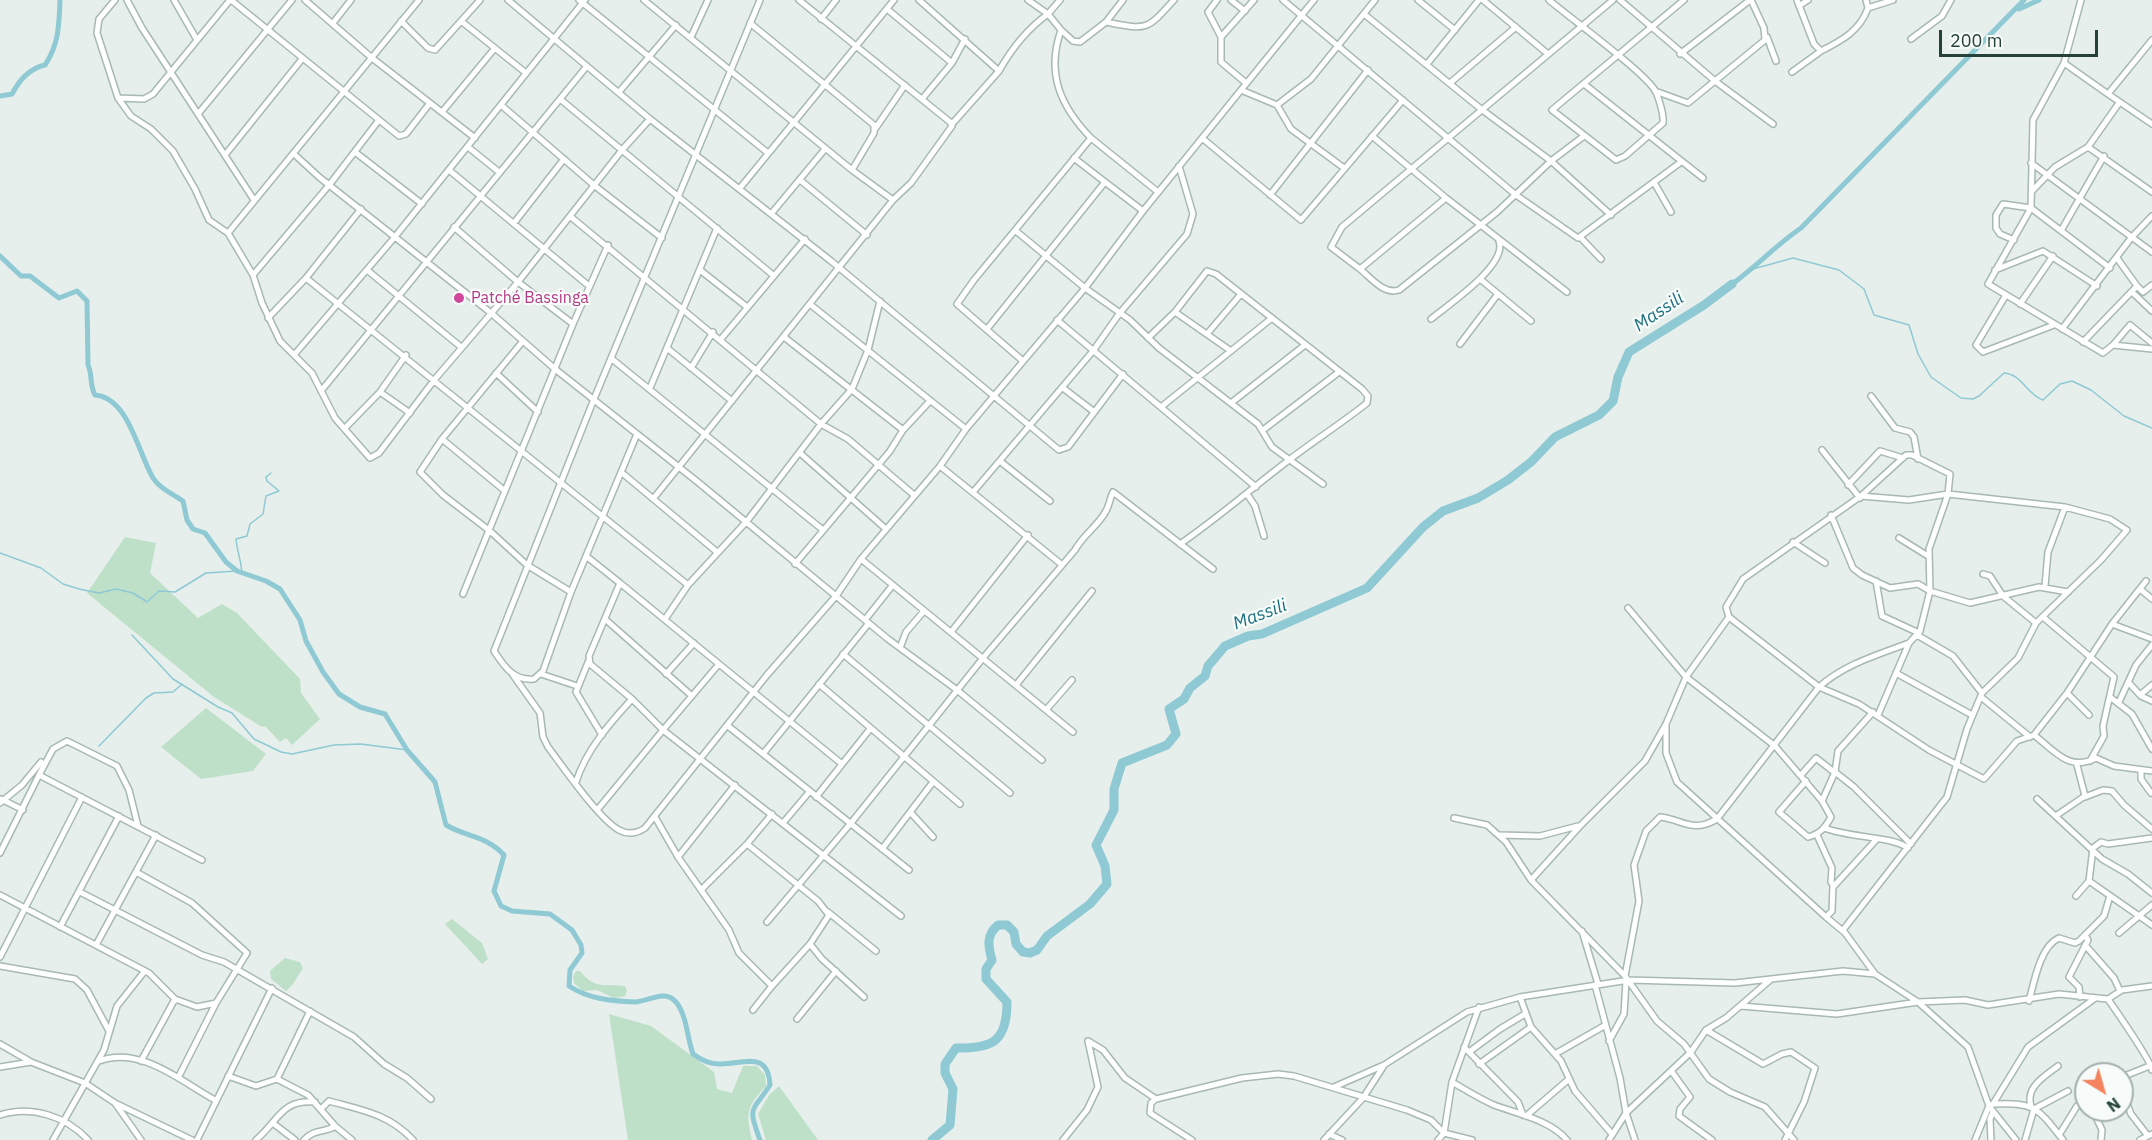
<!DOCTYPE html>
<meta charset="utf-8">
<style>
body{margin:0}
#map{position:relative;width:2152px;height:1140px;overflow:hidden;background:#e6efeb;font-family:"IBM Plex Sans",sans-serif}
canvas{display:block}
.north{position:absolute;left:2074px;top:1062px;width:60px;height:60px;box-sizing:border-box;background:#f7fbf9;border:2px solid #a3b1ad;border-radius:50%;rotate:143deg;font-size:16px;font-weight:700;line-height:24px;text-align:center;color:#24423a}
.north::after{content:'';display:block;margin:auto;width:21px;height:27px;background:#f4845f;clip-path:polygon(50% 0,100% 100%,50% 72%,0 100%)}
.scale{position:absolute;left:1939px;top:30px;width:159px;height:27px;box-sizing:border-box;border:3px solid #24423a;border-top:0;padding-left:8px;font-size:18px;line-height:21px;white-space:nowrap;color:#24423a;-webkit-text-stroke:4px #f7fbf9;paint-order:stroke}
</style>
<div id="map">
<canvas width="2152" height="1140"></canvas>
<div class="north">N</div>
<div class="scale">200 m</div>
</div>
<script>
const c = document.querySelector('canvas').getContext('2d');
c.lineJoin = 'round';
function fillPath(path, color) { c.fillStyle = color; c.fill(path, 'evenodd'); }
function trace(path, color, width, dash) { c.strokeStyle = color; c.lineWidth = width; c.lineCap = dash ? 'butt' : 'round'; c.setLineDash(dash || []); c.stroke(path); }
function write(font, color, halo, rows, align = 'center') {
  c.font = font + ' "IBM Plex Sans",sans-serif'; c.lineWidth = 4.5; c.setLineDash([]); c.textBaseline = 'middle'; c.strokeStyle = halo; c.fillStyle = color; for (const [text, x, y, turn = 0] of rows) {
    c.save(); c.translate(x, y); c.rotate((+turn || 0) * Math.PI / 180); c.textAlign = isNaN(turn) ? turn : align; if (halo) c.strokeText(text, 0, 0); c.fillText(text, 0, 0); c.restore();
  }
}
fillPath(new Path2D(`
 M125 537 156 543 150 573 198 618 222 604 237 613 300 679 301 693 320 719 292 745 286 738 280 742 265 726 262 727 214 697 87 593Z
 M206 708 266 754 253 771 201 779 161 747Z
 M452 919 482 943 488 959 482 964 445 924Z
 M285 958 300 962 303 968 293 984 286 991 271 979 270 971Z
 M576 971H580C596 991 605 983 625 986L627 991 625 996 614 998 597 990 583 991 574 983 573 977Z
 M609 1014 651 1026 714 1072 717 1089 732 1093 743 1066H757L765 1075 766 1086C746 1107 746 1113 752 1140H628Z
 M779 1086 818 1140H766L758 1114 769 1095Z`), '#bfe0c8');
trace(new Path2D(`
 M1753 269 1793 258 1839 270 1864 289 1874 315 1909 325 1918 354 1931 377 1961 398 1973 399 1979 396 2004 373C2022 374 2027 395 2043 400L2060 384 2072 381 2091 390 2124 416 2152 428
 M0 553 41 568 63 584 79 589 99 593 116 589 133 593 147 602 159 591 175 592 206 573 237 571
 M242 573C241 560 237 551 236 539L247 536 250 524 263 514 266 496 279 491 267 481 266 477 271 473
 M132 635 173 679 218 707 232 713 254 739 281 752 292 754 334 745 361 744 407 750
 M99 746 146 698 154 693 173 692 181 685`), '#8ec9d4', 1.5);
trace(new Path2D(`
 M2019 9 2039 0
 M0 96 12 94C19 81 28 69 45 65 59 44 59 25 60 0
 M0 256 21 276H30L59 298 77 291 87 301 88 365C93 376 89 384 95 395 129 398 138 453 153 478 160 489 173 494 183 501L187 520 193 529 205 533 226 562 237 571 266 581 280 589 300 620 306 641 323 672 339 694 360 707 385 714 407 750 435 782 446 825C466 837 487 836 504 855L494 891 501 906 512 911 550 914 572 930 581 945 582 953 570 970 569 986C588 999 612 1001 635 1002 648 1002 664 989 675 1001 687 1014 687 1038 693 1054 701 1060 709 1064 719 1064 742 1065 768 1049 770 1085 752 1113 747 1105 760 1140
 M1732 284C1757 266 1776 245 1801 228L2024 0`), '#8ec9d4', 5);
trace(new Path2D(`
 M932 1140 950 1125 953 1089 945 1073V1064L956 1048C993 1049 1007 1041 1007 1002L986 979V969L992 960C988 946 986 935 998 925H1007L1014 932 1016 944 1023 952 1030 953 1037 950 1047 936 1090 904 1107 884 1105 866 1096 845 1114 810V789L1122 763 1167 745 1176 734 1169 709 1184 699 1190 688 1205 676 1208 666 1225 646 1248 636 1262 634 1367 588 1423 527 1443 511 1478 498 1508 480 1531 462 1555 437 1599 415 1613 401 1618 377 1629 352 1704 305 1732 284`), '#8ec9d4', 9);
const minor = new Path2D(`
 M115 0 99 19 97 33 118 98 131 116 151 129 173 151 195 189 209 220 228 233 253 275 262 303 280 341 312 373 335 418 370 458 379 453 435 379 518 282 622 150 650 119
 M127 0 142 28 254 200
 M174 0 197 40
 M231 0 399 136 406 134 430 103
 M305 0 372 58 475 138
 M508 0 650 119 831 261 1059 450 1068 447 1123 374
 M579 0 768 153
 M644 0 852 170 893 200
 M919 0 999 71C1012 48 1027 29 1048 14L1028 0
 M1217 0 1208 12 1221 37
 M1231 0 1245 11
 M1283 0 1516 195 1578 238 1681 162
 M1418 0 1455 30
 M1483 0 1548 54
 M1549 0C1570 18 1646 73 1656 92 1659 99 1664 115 1663 123L1625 156 1616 160 1552 110 1684 0
 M1620 0 1715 81 1773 124
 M1797 0 1814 44 1821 51C1841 41 1860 31 1868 8L1866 0
 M2081 0 2064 63 2033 120 2031 208 1988 284 2103 353 2113 345 2152 349
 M1799 6 1808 0
 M1868 8 1893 0
 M887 9 952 63
 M1364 14 1481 109 1551 161 1611 215
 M821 19 836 0
 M401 21 428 48 435 50 480 0
 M461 21 526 73
 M1106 22C1147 30 1146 31 1174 0
 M333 23 351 0
 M750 23 874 125V133L852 170
 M1061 30 1073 41 1080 42 1106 22 1123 0
 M691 37 708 0
 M1767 37 1776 61
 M1911 39 1942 16 1951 0
 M2152 40 2108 94 2152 124
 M1680 54 1750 0
 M2064 63 2108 94
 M1427 64 1479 0
 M1792 72 1821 51
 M1246 83 1221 62V37L1254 0
 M1450 83 1516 27
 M1584 84 1703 178
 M1241 90 1277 105 1291 129 1344 168
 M1655 91 1688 103 1765 40 1764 28 1751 0
 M619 92 676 25
 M118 98 144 99 153 94 230 0
 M560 99 773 275
 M922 99 952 63 965 39
 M2119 103 2088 147 2152 192
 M501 105 595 186 662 238
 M1277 105 1311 79 1375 0
 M442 112 495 48
 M198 114 292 0
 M952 124 999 71
 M875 129 905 85
 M1372 136 1446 198 1567 292
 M1091 138 1158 192
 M1202 138 1301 220 1403 100
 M468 147 499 172
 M355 152 422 204
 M294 154 319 177 491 313 555 369 699 483 888 639 957 690 1042 760
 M225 155 302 59
 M1074 158 1105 182
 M2031 163 2152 252
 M449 170 589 286
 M800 180 867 235
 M1655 184 1671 212
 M740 188 894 0
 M2032 191 2055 167 2088 147
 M1270 195 1368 70
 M1446 198 1360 269 1331 247 1342 227 1613 0
 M771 214 825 149
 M571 217 821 424 848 439 914 495
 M514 223 564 159
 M454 227 518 282 573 324
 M2062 229 2104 156
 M1016 231 1085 288 1130 320 1159 348 1258 424 1272 447 1323 484
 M228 233 419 0
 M1581 238 1601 259
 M2014 240 2000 234 1996 228V215L2003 204 2031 208 2110 268
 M1360 269C1371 278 1384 295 1399 290L1497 212 1551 161 1584 136
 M367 270 461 347
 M700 270 747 307
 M1995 270 2043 251 2097 286
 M253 275 330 184 379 120
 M306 278 688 585
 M1480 279 1531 321
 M2137 286 2143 292 2152 285
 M2132 292 2152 311
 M2006 295 1976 345 1983 352 2054 325
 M2020 304 2053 256
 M811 305 966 429
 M1175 312 1207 271 1216 274 1362 389 1368 396 1367 403C1342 423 1315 440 1289 460 1252 488 1218 518 1180 544
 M268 318 306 278 361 209
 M1431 319C1448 305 1508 265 1499 241
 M1057 320 1256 487
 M987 329 1105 182 1143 211
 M2062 329 2131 238 2152 216
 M1207 334 1241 294
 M784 337 903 430 930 401
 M1148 338 1175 312 1231 351
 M721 339 805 239
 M523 341 442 439 420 472 443 495 490 531 527 565 571 592
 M2083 342 2137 286 2117 258
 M1460 344 1498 294
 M2113 345 2130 325 2152 343
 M667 348 732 401
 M294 355 394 238 585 0
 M612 359 823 530
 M1023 361 957 304 974 280 1091 138C1060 106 1046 73 1061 30L1048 14 1060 0
 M691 368 713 332
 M496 373 538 412
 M650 388 717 228
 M1063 388 1093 411
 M321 391 587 66
 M380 392 410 413
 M1871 396 1895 428 1910 432 1914 437 1918 459
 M1231 403 1305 345
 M1161 407 1272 318
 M345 428 380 392 406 355
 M1263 430 1339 372
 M637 434 571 592 543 671 534 679C513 681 504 666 494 651L594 399 760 0
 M442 439 505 491
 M1822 450 1860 498
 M800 453 886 529
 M1001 462 1050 501
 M940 466 1061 564
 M621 472 717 552
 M1848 485 1880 451 1903 458
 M974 491 1093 351 1119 314 1187 234 1193 214 1179 166
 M1247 494 1255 506 1264 536
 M1861 496 1909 500 1948 494 2065 507 2048 552 2045 586
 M653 499 893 200 911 183 952 126 950 122 799 0
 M1831 515 1853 568 1862 575 1890 588 1918 584 1930 591 1970 603 2039 587 2068 592
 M1899 538 1928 556
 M1793 542 1825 563
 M586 556 620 583 589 656 590 664 632 699 663 730 598 809
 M861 559 1073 732
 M795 564 890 451 903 430
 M1983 574 1990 576 2003 596 2036 623
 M1876 581 1882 616 1919 633
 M620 583 719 664
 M2140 589 2152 599
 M463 594 573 324 608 245
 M1628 608 1686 677 1775 746 1822 801 1831 817C1825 828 1820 834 1808 837L1779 812 1806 781
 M1729 617 1726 607 1743 579 1861 496 1906 455H1912L1950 474 1948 494 1929 549 1930 591 1920 631 1909 643 1878 715
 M2043 617 2114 677 2103 726 2104 736 2090 761
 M605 619 692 696
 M665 619 688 585 747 521 821 424 852 389 868 350 880 301
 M865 620 892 586
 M2112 624 2152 639
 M951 632 1028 535
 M1917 635 1953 656 1982 693
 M900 648 906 632 924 611
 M843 654 1010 793
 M589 660 576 692 602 735
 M1896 673 1972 715
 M541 674 577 686
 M666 674 694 643
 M513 675 540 713 543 737 548 747C563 767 599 819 619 830 628 835 636 834 645 828L767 675 836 596 861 559 940 466 966 429 1085 288 1143 211 1314 0
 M2129 683 2141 696 2152 701
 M819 684 960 804
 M1016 685 1092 591
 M2067 693 2089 715
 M2140 695 2152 685
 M1981 697 2030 737
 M2110 697 2132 714 2152 749
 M2119 702 2136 665 2152 645
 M1046 710 1072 680
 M1666 725V753L1677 782 1826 917
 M728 726 909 870
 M2034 735C2055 751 2069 772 2096 758L2114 766 2152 771
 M763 754 869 623
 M842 764 719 664 663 730 901 916
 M2141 770V779L2151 793
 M1835 772 1838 751 1873 712
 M39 775 53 749 67 741 117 766 129 790 138 826
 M1801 775 1816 758 1834 772
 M576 782C586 750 610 723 632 699
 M816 797 870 729
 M2085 797 2103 790 2112 791 2124 805 2152 829
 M1 799 23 810
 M2037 799 2102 859 2128 874 2152 893
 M1822 801 1835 772 1854 787 1911 844
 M0 803 22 785 41 762
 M911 813 933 837
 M2057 815 2085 796 2077 765
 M655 817 678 857 729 930 739 953 772 986 810 944 829 915 818 901 747 844 772 814
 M1454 818 1487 825 1506 842 1531 880 1625 976 1657 1021 1684 1044 1709 1079 1730 1092 1765 1107 1794 1140
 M783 823 810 791
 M1825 828C1849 838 1892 836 1908 848
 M1499 835 1540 836 1578 826
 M1817 835 1832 868 1831 882 1834 886 1876 840
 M882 849 933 782
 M0 853 39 775 202 860
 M678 857 735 785
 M136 872 192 903 247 953 216 1003 179 1076
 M1531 880 1580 826 1645 761 1666 724 1686 677 1729 617 1819 687 1859 704 1929 750 1984 779 2017 741 2034 735 2067 693 2112 624 2146 581
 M2089 881 2152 925
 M1833 885 1832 911 1826 917 1844 932
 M702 889 747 844
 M80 892 202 955 224 962 354 1037 384 1064 407 1078 431 1099
 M0 895 149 973 175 999 197 1007 216 1003
 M2076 896 2089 881 2093 848 2101 842 2108 844 2152 838
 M828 912 876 951
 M767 922 851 823 983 658 1075 550C1083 535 1098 526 1106 511 1109 506 1110 498 1113 492L1213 569
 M60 927 119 816
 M1582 931 1598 984
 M2119 933 2152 905
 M810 944 822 959 864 997
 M96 945 156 835
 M2085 945 2114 978 2120 991
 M0 957 82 797
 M0 966 75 979 87 990 109 1031
 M1625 976 1639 901 1634 865 1646 831 1660 817C1682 819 1692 834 1717 819L1819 687C1845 664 1877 655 1909 643
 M1595 985 1620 1078 1626 1113 1635 1140
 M1520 997 1531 1027 1561 1061 1575 1091 1612 1134
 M2080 997 2079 987 2069 977 2088 940 2085 935
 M2108 999C2116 1011 2152 1062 2152 1070
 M2029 1001C2034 983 2040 946 2059 938L2075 943 2079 941 2104 916 2110 896
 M1741 1006 1837 1014 1918 1002 1965 1000 1988 1005 2059 994 2108 999 2122 990 2152 986
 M753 1010 772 986
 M797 1019 836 971
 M1706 1030 1763 1064 1782 1054 1791 1052 1815 1068 1804 1102 1785 1140
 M1609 1041 1624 1014 1626 981
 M0 1044 31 1062
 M1464 1047 1518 1102 1523 1115
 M1469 1052 1500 1029 1525 1014
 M1555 1054 1604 1026
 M99 1061C140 1045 182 1082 215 1100
 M141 1061 175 999
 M1479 1064 1531 1027
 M0 1067 31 1062 85 1083 115 1103 141 1140
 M1672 1072 1690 1097 1680 1109 1679 1116 1712 1140
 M228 1076 256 1086 277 1079 308 1095 335 1126 352 1140
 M2122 1077 2152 1065
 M277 1079 310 1011
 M1452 1082C1466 1090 1480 1099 1494 1105 1518 1114 1550 1120 1567 1140
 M1334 1087 1384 1065 1467 1012 1520 997 1629 980 1735 983 1843 971 1875 974
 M2125 1099 2131 1114 2148 1136
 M117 1104 192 1140
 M1993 1104C2035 1102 2038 1108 2063 1140
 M2031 1106C2025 1087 2045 1076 2058 1066
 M321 1109 329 1101C362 1110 389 1114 413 1140
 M0 1115C31 1105 66 1116 88 1140
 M1526 1116 1569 1079
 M2096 1117 2102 1130 2101 1140
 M274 1124 295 1140
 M1329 1134 1342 1140
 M2059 1135 2077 1106
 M53 1140 104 1050 117 1006 144 972
 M197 1140 272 988
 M256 1140C279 1120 282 1099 315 1102
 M304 1140C315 1128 326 1133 335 1126
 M1063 1140 1087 1110 1098 1087 1088 1041 1103 1050 1125 1078 1156 1099
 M1192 1140 1150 1113 1151 1103 1156 1099 1242 1078 1278 1074 1294 1076 1407 1110 1431 1120 1444 1133 1472 1140
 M1324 1140 1363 1098 1383 1067
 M1438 1140 1444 1133 1452 1082 1479 1007
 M1609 1140 1626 1113 1691 1052 1706 1030 1726 1018 1770 980
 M1975 1140 1989 1106 1968 1047 1918 1002 1875 974 1843 930 1947 797 1967 729 1982 693 2018 658 2036 623 2101 560 2127 530 2110 519 2065 507
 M1991 1140 1990 1119 1993 1112
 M2016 1140 1989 1106 1993 1104 2028 1047 2094 999
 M2025 1140 2034 1109 2068 1091
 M2140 1140 2152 1134`);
trace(minor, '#a8b8b2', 8);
trace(minor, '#fff', 5);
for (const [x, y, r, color] of [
 [459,298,6,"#d1479c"]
]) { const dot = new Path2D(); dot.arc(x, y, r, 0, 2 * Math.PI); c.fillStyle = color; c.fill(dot); trace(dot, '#f7fbf9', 2); }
write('16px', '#b23c85', '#f7fbf9', [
 ["Patché Bassinga",471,298]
], 'left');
write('italic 18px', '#1c6f80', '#f7fbf9', [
 ["Massili",1659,312,-34],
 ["Massili",1260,615,-21]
]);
</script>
